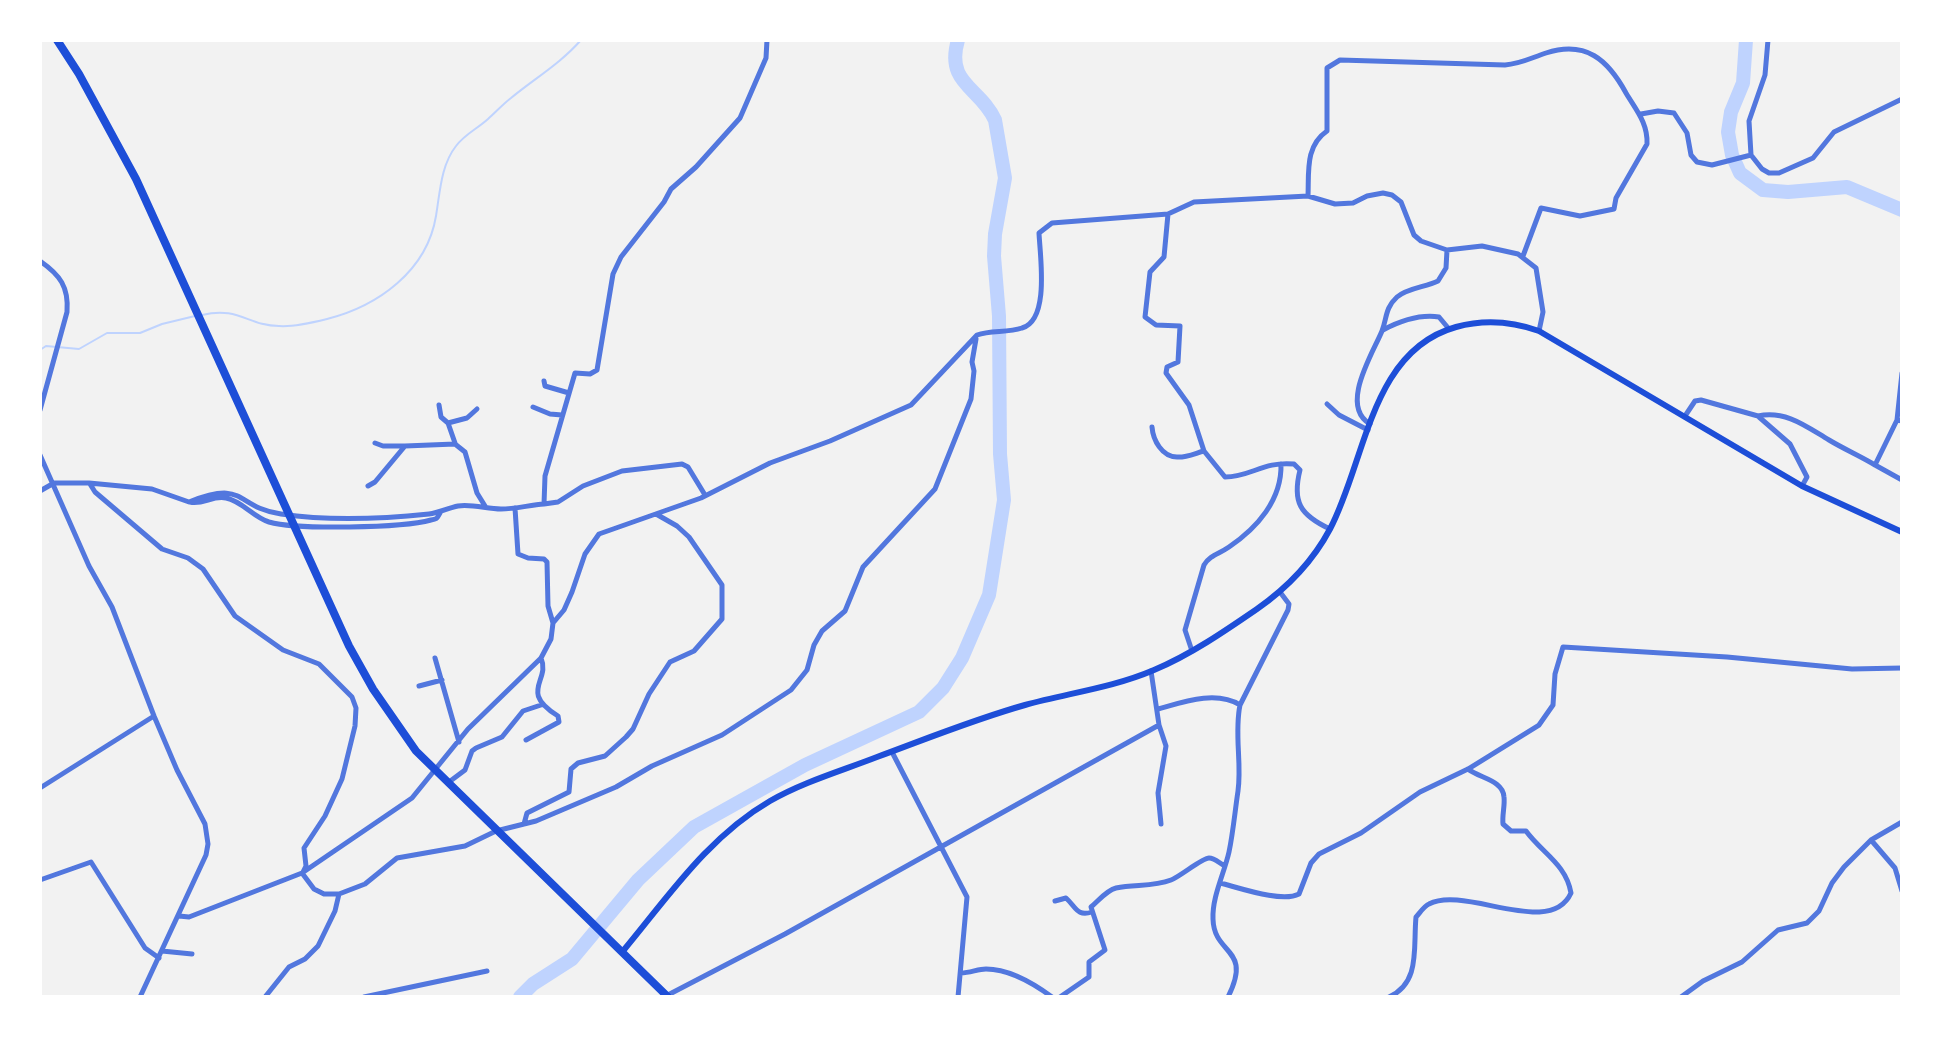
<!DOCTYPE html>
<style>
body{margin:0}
#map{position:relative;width:1942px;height:1037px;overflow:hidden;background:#f2f2f2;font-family:"Alegreya Sans",sans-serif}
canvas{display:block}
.frame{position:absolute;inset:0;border:42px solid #fff;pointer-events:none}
</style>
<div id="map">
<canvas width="1942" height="1037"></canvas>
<div class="frame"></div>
</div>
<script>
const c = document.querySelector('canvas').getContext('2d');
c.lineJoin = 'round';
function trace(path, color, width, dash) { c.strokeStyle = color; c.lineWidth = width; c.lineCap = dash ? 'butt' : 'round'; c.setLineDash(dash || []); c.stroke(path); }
trace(new Path2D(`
 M202 315C239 306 248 326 279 326 291 327 315 322 327 319 378 306 427 271 436 216 440 192 441 165 456 146 465 134 477 129 488 119 496 112 503 104 511 98 534 79 561 63 581 40
 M40 350 46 346 79 349 107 333H140L162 324 195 316`), '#bfd3fe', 2);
trace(new Path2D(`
 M1746 40 1743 83 1731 112 1728 132 1732 155 1740 173 1763 190 1788 192 1847 187 1902 210
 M520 997 533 984 572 959 638 880 694 827 805 765 919 712 943 688 962 658 989 595 1004 500 1000 454 999 316 994 256 995 234 1005 178 995 120C980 87 945 84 958 40`), '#bfd3fe', 14);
trace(new Path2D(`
 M1768 40 1765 75 1749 121 1751 155 1762 169 1769 173H1779L1813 158 1834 132 1902 99
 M1641 114 1658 111 1674 113 1687 133 1691 155 1697 162 1712 165 1751 155
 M1308 196C1309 172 1305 146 1327 131V68L1340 60 1505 65C1520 64 1531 58 1546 53 1586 40 1608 60 1626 93 1636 110 1648 123 1647 144L1616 198 1614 209 1580 216 1541 208 1523 256
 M1168 214 1164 257 1150 272 1145 317 1156 325 1180 326 1178 362 1167 367 1166 373 1189 405 1204 451 1225 477C1251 477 1263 461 1294 464L1300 470C1292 502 1300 515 1330 529
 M40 261C60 275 69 287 67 312L40 410
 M1383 330C1400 321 1419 314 1439 317L1449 329
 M544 381 545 386 569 393
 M1327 404 1339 415 1368 430
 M439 405 441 417 448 423
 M533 407 550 414 562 415
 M1685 416 1695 401 1701 400 1758 416C1786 410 1807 427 1829 440 1844 449 1860 456 1875 465L1897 420 1902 421
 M1759 417 1790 444 1807 477 1802 486
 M1897 420 1902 373
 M1370 424C1339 406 1373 353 1382 331 1387 318 1385 308 1397 297 1407 288 1426 287 1438 281L1446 268 1447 250
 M1152 427C1153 440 1162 457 1177 457 1185 458 1196 453 1204 451
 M375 443 383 446H405
 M455 443 448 423 467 418 477 409
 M40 455 89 566 112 607 154 716 177 770 205 824 208 844 206 855 140 997
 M1875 465 1902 480
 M90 484 95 492 162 549 188 558 203 569 235 616 283 650 319 664 352 697 356 708 355 726 342 779 325 816 304 848 306 866 303 872
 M368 486 375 482 405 446 455 444 465 452 477 493 485 506
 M40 491 54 483H89L152 489 189 502C247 479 234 507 281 514 328 521 381 519 429 514 439 513 448 508 458 506 473 504 487 509 501 509 515 509 530 505 544 504L545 476 575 373 590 374 597 370 613 274 621 257 664 202 671 189 696 167 740 118 766 58 767 40
 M190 502C203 505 213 495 226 498 242 501 253 517 269 522 297 530 402 528 431 520 438 519 437 518 440 513
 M544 504 558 502 583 486 622 471 682 464 688 467 705 495
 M515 508 518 554 528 558 544 559 547 562 548 606 553 623
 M1192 651 1185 630 1204 565C1210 555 1219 554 1229 547 1257 528 1282 500 1281 464
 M435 658 459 742
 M419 686 442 680
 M1158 709C1183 702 1216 690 1240 705
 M1159 725 1166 746 1158 793 1161 824
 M526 740 559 722 558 716C518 691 551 681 541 658
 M892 752 967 897 958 997
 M449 782 465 770 472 751 476 748 502 737 523 711 541 705
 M40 788 154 716
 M524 824 527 813 569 792 571 769 578 763 605 756 626 737 633 729 649 694 670 662 694 651 722 619V585L689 537 677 526 656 514
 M1871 840 1895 868 1902 891
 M302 873 314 889 324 894H339L365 884 397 858 465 846 496 831 536 821 616 787 652 766 722 735 791 690 807 670 814 645 822 631 845 611 863 567 935 489 971 399 974 371 972 362 976 339
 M40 880 91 862 145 948 159 958
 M1220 883C1240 888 1282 903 1299 894L1311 863 1319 854 1361 833 1420 792 1468 769 1539 725 1553 705 1555 674 1563 647 1727 657 1852 669 1902 668
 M1055 901 1066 898C1076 907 1077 917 1092 912
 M179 916 189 917 302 873 412 798 468 729 541 658 551 639 553 623 564 610 572 592 585 554 599 534 701 498 770 463 830 441 911 405 977 335C991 330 1007 333 1022 328 1050 320 1040 256 1039 233L1052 223 1168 214 1194 202 1308 196 1335 204 1353 203 1367 196 1383 193 1392 195 1401 202 1414 235 1421 241 1447 250 1482 246 1518 254 1536 268 1543 312 1539 331
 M162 951 192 954
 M961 973C970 973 978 969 986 969 1010 969 1033 983 1052 997
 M265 997 289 967 305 959 318 946 335 911 339 894
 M364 997 487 971
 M664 997 785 934 1159 725 1151 671
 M1060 997 1089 977V962L1105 950 1091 907C1098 901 1107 890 1116 888 1135 884 1153 887 1171 880 1181 876 1202 858 1209 858 1215 858 1219 863 1225 866
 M1228 997C1253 947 1214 956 1213 919 1212 897 1224 874 1229 852 1233 833 1235 811 1238 791 1242 762 1234 734 1240 705L1288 610 1289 604 1280 592
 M1389 997C1421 983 1413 947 1416 917 1419 914 1424 906 1429 904 1465 885 1550 939 1571 893 1566 864 1542 853 1526 831H1511L1503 824C1502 815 1505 806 1504 797 1503 780 1479 778 1468 769
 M1681 997 1703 981 1742 962 1778 930 1807 923 1819 911 1832 883 1844 867 1871 840 1902 822`), '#5277de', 5);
trace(new Path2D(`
 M623 951C668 897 708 837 770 801 803 782 841 771 877 757 926 739 975 719 1025 705 1068 693 1112 688 1154 670 1190 655 1225 631 1257 609 1287 588 1313 561 1330 529 1366 461 1370 351 1456 327 1485 319 1511 321 1539 331L1802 486 1902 532`), '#1d4ed8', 6);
trace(new Path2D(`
 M57 40 79 74 136 179 349 646 373 689 416 751 668 997`), '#1d4ed8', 8);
</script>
